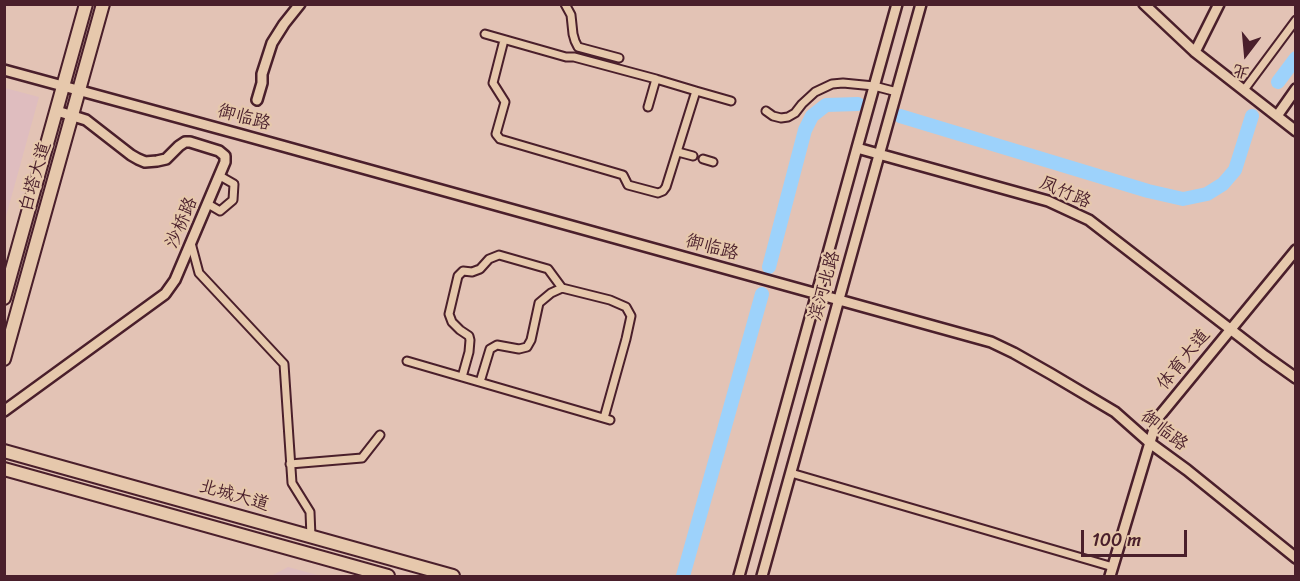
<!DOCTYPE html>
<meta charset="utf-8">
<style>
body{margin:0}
#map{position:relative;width:1300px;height:581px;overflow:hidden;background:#e3c3b5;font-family:Sriracha,"LXGW WenKai TC",sans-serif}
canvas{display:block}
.frame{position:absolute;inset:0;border:6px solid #4a1f2b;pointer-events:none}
.north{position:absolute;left:1216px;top:24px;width:60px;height:60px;-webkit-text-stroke:4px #e6c8ac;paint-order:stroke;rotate:196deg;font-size:16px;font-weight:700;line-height:24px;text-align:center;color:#4a1f2b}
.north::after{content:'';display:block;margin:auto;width:21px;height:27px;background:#4a1f2b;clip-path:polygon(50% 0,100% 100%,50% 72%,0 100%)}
.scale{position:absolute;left:1081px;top:530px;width:106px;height:27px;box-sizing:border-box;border:3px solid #4a1f2b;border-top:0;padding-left:8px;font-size:18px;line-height:21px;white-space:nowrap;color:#4a1f2b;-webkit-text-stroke:4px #e6c8ac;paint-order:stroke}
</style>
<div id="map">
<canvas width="1300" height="581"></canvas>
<div class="frame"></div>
<div class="north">北</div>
<div class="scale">100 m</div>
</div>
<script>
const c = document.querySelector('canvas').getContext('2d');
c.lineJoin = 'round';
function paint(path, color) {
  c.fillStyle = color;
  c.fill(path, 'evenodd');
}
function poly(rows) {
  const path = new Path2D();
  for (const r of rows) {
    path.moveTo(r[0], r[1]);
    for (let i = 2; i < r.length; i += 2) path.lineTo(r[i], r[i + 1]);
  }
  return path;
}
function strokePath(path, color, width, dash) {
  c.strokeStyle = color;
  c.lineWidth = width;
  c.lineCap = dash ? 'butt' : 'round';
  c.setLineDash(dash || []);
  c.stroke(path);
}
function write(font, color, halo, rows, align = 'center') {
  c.font = font + ' Sriracha,"LXGW WenKai TC",sans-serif';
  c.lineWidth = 4.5;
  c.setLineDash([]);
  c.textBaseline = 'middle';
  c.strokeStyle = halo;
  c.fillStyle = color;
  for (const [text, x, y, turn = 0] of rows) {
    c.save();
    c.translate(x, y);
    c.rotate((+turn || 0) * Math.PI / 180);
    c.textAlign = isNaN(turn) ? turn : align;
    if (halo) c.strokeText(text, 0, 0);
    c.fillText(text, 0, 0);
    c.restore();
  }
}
const built = poly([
 [5,88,39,97,5,220,4,88],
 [288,567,321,576,271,576]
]);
const river = poly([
 [1278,82,1296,58],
 [900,116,1148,191,1183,199,1207,194,1223,184,1235,170,1252,116],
 [769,267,805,130,812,116,826,105,858,104],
 [683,576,762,294]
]);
const street = poly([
 [565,4,571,15,573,34,575,41,578,47,619,58],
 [485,34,566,57,574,57,656,79],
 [504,40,493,83,505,102,496,134,500,139,623,175,628,185,658,193,663,191,666,187,696,91,656,79,648,107],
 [1244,90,1296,20],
 [696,91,731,101],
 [766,111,773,116,781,118,788,117,795,113,802,104,815,92,832,84,843,83,874,86,897,92],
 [678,152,693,156],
 [703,159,713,162],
 [208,204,220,211,233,200,234,184,220,176],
 [191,243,199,273,284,364,292,483,310,512,311,537],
 [407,361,610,420],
 [462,377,469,352,470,340,469,336,460,330,452,322,449,314,458,276,463,271,472,272,480,269,489,259,499,255,548,269,562,288,610,300,626,307,631,316,626,339,604,418],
 [480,382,490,349,497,345,519,349,527,347,531,340,539,303,551,293,562,288],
 [290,464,362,458,380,435],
 [791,473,1113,567]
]);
const secondary = poly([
 [1144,4,1195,52,1296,131],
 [1195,52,1219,4],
 [4,70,239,134,991,342,1014,353,1051,374,1115,412,1150,443,1187,470,1296,558],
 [257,100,262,83,262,74,272,43,284,24,300,4],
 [1277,116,1296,89],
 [857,148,1048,201,1089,220,1265,356,1296,378],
 [4,411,165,294,175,280,225,162,225,156,219,151,190,142,185,142,179,146,166,159,157,161,145,162,138,159,131,155,86,120,57,111],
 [739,576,857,148,897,4],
 [762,576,921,4],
 [1110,576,1157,419,1296,250]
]);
const highway = poly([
 [4,298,86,4],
 [4,359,103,4],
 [4,451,453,576],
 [4,469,388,576]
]);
const streetNames = [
 ["御临路",244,118,15],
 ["白塔大道",36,177,-74],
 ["凤竹路",1065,193,23],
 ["沙桥路",182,223,-67],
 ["御临路",712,248,15],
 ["滨河北路",825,286,-74],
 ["体育大道",1184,360,-51],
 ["御临路",1164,431,38],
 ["北城大道",234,496,16]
];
paint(built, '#dfbdbf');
strokePath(river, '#9dd2fb', 14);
strokePath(street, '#4a1f2b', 11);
strokePath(secondary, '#4a1f2b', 14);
strokePath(highway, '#4a1f2b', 16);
strokePath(street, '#e6c8ac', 7);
strokePath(secondary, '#e6c8ac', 9);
strokePath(highway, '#e6c8ac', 12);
write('18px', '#4a1f2b', '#e6c8ac', streetNames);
</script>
